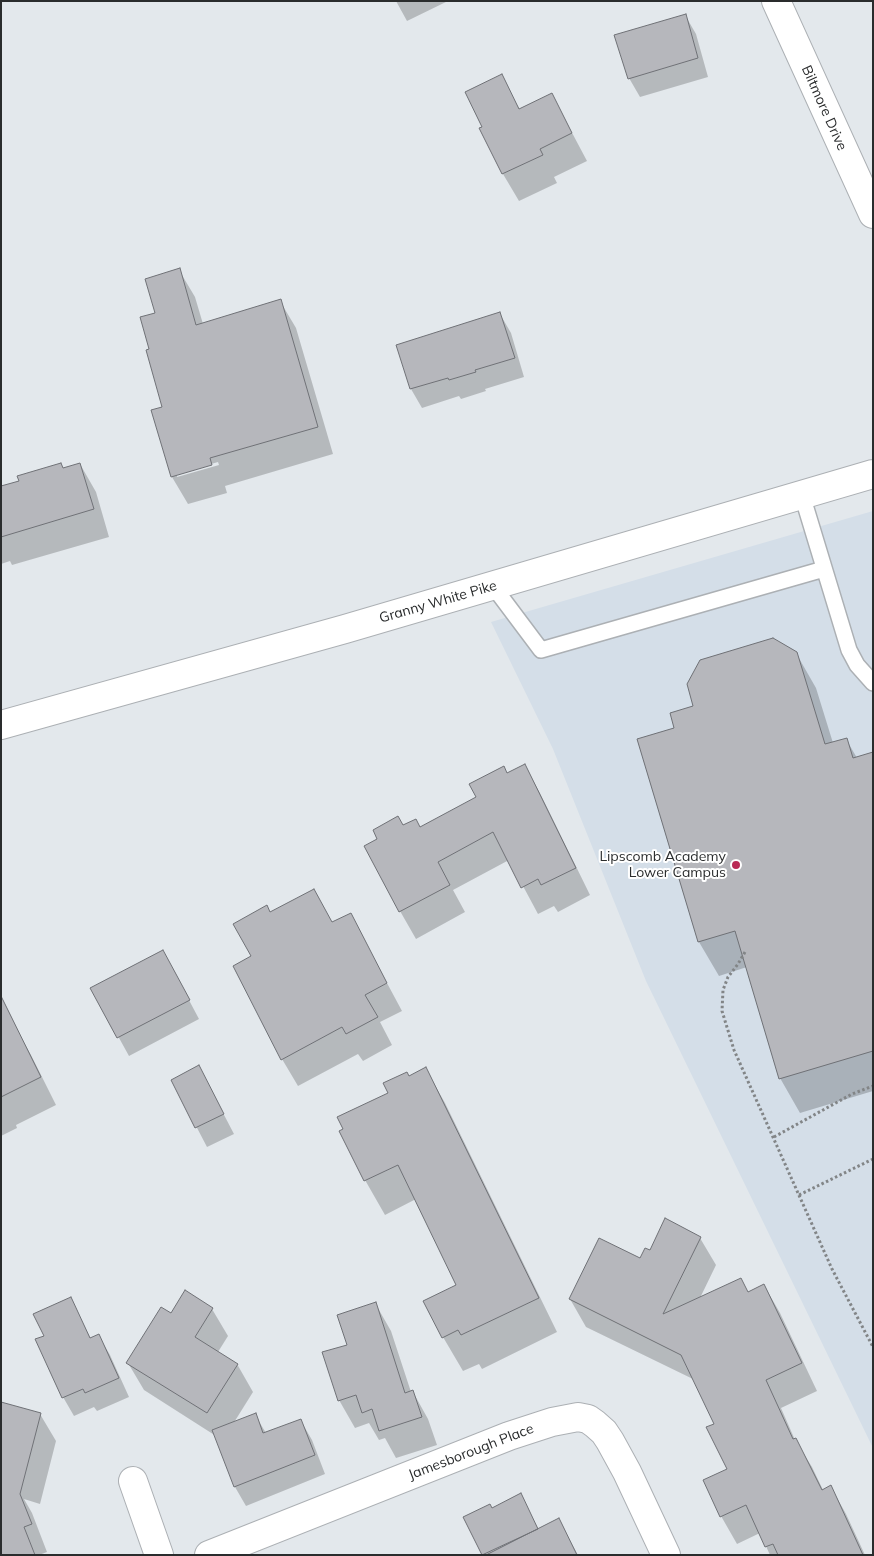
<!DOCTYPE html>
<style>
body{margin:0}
#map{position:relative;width:874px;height:1556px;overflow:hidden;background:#e3e8ec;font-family:Mulish,sans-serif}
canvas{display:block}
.frame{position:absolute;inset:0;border:2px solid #2a2c2d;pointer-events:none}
</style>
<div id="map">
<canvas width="874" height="1556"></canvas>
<div class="frame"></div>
</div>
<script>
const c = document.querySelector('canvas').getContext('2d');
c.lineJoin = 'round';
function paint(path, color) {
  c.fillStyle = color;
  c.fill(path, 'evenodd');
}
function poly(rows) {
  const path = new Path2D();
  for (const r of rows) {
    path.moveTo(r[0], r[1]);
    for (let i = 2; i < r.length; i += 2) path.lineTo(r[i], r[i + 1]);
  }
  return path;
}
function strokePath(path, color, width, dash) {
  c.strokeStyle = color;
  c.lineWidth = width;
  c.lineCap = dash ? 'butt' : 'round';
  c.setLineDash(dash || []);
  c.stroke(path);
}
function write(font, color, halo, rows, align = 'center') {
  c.font = font + ' Mulish,sans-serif';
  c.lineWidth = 4;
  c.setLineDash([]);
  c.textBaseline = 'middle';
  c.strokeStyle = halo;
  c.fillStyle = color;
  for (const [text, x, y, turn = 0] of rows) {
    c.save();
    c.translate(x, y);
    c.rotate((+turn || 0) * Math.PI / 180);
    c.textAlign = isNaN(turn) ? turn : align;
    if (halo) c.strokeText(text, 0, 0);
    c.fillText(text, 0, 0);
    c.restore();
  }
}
const built = poly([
 [873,511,873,1448,646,981,553,749,491,622]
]);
const shadow = poly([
 [396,1,448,1,407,21],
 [685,15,696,34,708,77,640,97,629,78],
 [501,76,520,110,552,95,587,161,554,177,557,183,519,201,503,174,481,128,484,127],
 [179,270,195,297,203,324,280,301,296,328,333,454,225,486,227,493,188,504,172,477,153,411,164,408,151,350,157,314],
 [218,462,219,465,177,477,177,474],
 [500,314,511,333,524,377,485,389,486,391,461,399,459,396,422,408,411,389,397,345],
 [80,464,96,492,109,537,12,565,10,561,1,564,1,487],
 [796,653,816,688,833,743,846,739,857,758,873,753,873,1091,800,1113,780,1078,747,967,719,976,699,942,676,729,695,707],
 [525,766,540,793,590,895,558,912,554,906,538,914,509,860,453,890,465,912,416,939,400,911,403,827,420,828,478,798,507,774],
 [270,914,333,924,350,914,402,1011,380,1022,392,1045,363,1061,358,1054,298,1086,282,1059,252,957],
 [173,970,199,1019,129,1056,92,989],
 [16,1028,31,1055,56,1105,16,1125,17,1128,1,1136,1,1035],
 [199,1067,234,1134,207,1147,172,1080],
 [426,1069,445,1103,557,1332,482,1369,479,1364,463,1371,443,1337,458,1285,416,1199,385,1215,365,1180,389,1093,409,1077],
 [700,1238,716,1265,700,1298,748,1293,764,1285,780,1313,817,1391,781,1408,795,1440,812,1467,823,1490,831,1487,846,1514,865,1555,770,1555,760,1533,737,1544,721,1516,728,1470,716,1424,695,1380,586,1327,570,1299,640,1260,650,1252],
 [70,1299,91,1339,99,1336,110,1355,129,1397,97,1411,94,1407,74,1416,63,1397,45,1336],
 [375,1303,391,1331,411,1392,413,1392,428,1419,437,1445,396,1458,385,1438,379,1440,369,1423,355,1428,339,1400,348,1345],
 [212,1309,228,1336,218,1352,237,1364,253,1392,233,1424,255,1415,266,1433,301,1421,312,1440,325,1474,246,1506,235,1487,216,1436,144,1390,128,1363,171,1315],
 [40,1414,56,1441,40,1504,24,1499,32,1513,47,1552,39,1555,1,1555],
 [520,1495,539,1530,559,1520,578,1555,483,1555,465,1518,491,1509]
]);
const building = poly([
 [686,14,698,58,628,79,614,35,686,14],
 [502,74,519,109,552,93,572,133,540,149,543,155,502,174,479,128,482,127,465,92,502,74],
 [180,268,196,325,281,299,318,427,210,458,212,465,171,477,151,410,162,407,146,350,149,349,140,317,155,313,145,279,180,268],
 [500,312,515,358,475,370,476,372,449,380,448,378,410,389,396,345,500,312],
 [61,463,63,468,80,463,94,509,1,537,1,486,19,481,17,476,61,463],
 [773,638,797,652,825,744,847,738,853,758,873,752,873,1051,779,1079,735,931,698,942,637,739,674,728,670,713,693,706,687,684,700,660,773,638],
 [525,764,576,868,541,885,538,879,521,888,493,832,438,862,450,885,399,912,364,846,377,839,373,830,398,816,403,825,416,819,420,827,476,797,469,784,504,766,507,773,525,764],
 [314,889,332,922,351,913,387,983,365,995,378,1017,346,1034,342,1027,281,1060,233,966,251,956,233,924,267,905,270,912,314,889],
 [163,950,190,1000,117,1038,90,988,163,950],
 [1,996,41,1077,1,1097,1,996],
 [199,1065,224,1114,195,1128,171,1080,199,1065],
 [426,1067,539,1298,461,1335,458,1330,442,1338,423,1301,456,1285,398,1165,364,1181,339,1131,343,1129,337,1117,388,1093,383,1083,407,1072,409,1076,426,1067],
 [665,1218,701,1237,663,1314,741,1278,748,1292,764,1284,802,1363,766,1380,793,1439,796,1438,822,1490,831,1485,863,1555,778,1555,773,1544,765,1547,746,1505,720,1517,703,1480,727,1469,706,1427,714,1424,681,1355,569,1299,599,1238,640,1258,645,1248,650,1250,665,1218],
 [185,1290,213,1308,195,1337,238,1364,207,1413,126,1363,161,1307,171,1313,185,1290],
 [71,1297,90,1338,99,1334,119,1378,85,1393,83,1389,62,1398,35,1339,44,1336,33,1314,71,1297],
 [376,1302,405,1393,413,1390,422,1417,379,1431,372,1409,362,1413,356,1395,338,1401,322,1352,347,1345,337,1315,376,1302],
 [1,1402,41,1413,20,1494,32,1524,24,1527,35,1555,1,1555,1,1402],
 [256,1413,263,1433,301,1419,315,1455,234,1487,212,1430,256,1413],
 [521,1493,538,1529,482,1555,463,1517,490,1504,492,1508,521,1493],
 [559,1518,577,1555,486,1555,559,1518]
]);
const path = poly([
 [745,952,738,964,728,977,723,990,722,1011,734,1050,832,1269,873,1347],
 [774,1137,852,1094,873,1086],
 [799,1195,873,1159]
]);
const lane = poly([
 [802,495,849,650,857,665,873,683],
 [493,586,541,650,824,569]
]);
const street = poly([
 [776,1,873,214],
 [133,1481,159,1555],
 [209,1555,509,1436,552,1422,578,1417,588,1419,595,1424,604,1432,610,1441,627,1472,666,1555]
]);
const secondary = poly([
 [1,725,345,629,873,474]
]);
const markers = [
 [736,865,5,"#b92a55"]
];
const streetNames = [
 ["Biltmore Drive",824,108,66],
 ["Granny White Pike",438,602,-16],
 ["Jamesborough Place",471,1452,-21]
];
const poiNames = [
 ["Lipscomb Academy",726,857],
 ["Lower Campus",726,873]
];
paint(built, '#d4dee8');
paint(shadow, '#0003');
paint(building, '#b6b7bc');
strokePath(building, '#6f7176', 1);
strokePath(lane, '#acb0b4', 18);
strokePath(street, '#acb0b4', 30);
strokePath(secondary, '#acb0b4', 30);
strokePath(path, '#828587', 3, [2.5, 2.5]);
strokePath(lane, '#fff', 15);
strokePath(street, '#fff', 28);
strokePath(secondary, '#fff', 28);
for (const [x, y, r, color] of markers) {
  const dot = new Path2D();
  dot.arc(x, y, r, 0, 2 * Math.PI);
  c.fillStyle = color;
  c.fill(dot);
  strokePath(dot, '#fff', 2);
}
write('14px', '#2a2c2d', '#fff', streetNames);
write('14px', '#2a2c2d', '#fff', poiNames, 'right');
</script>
